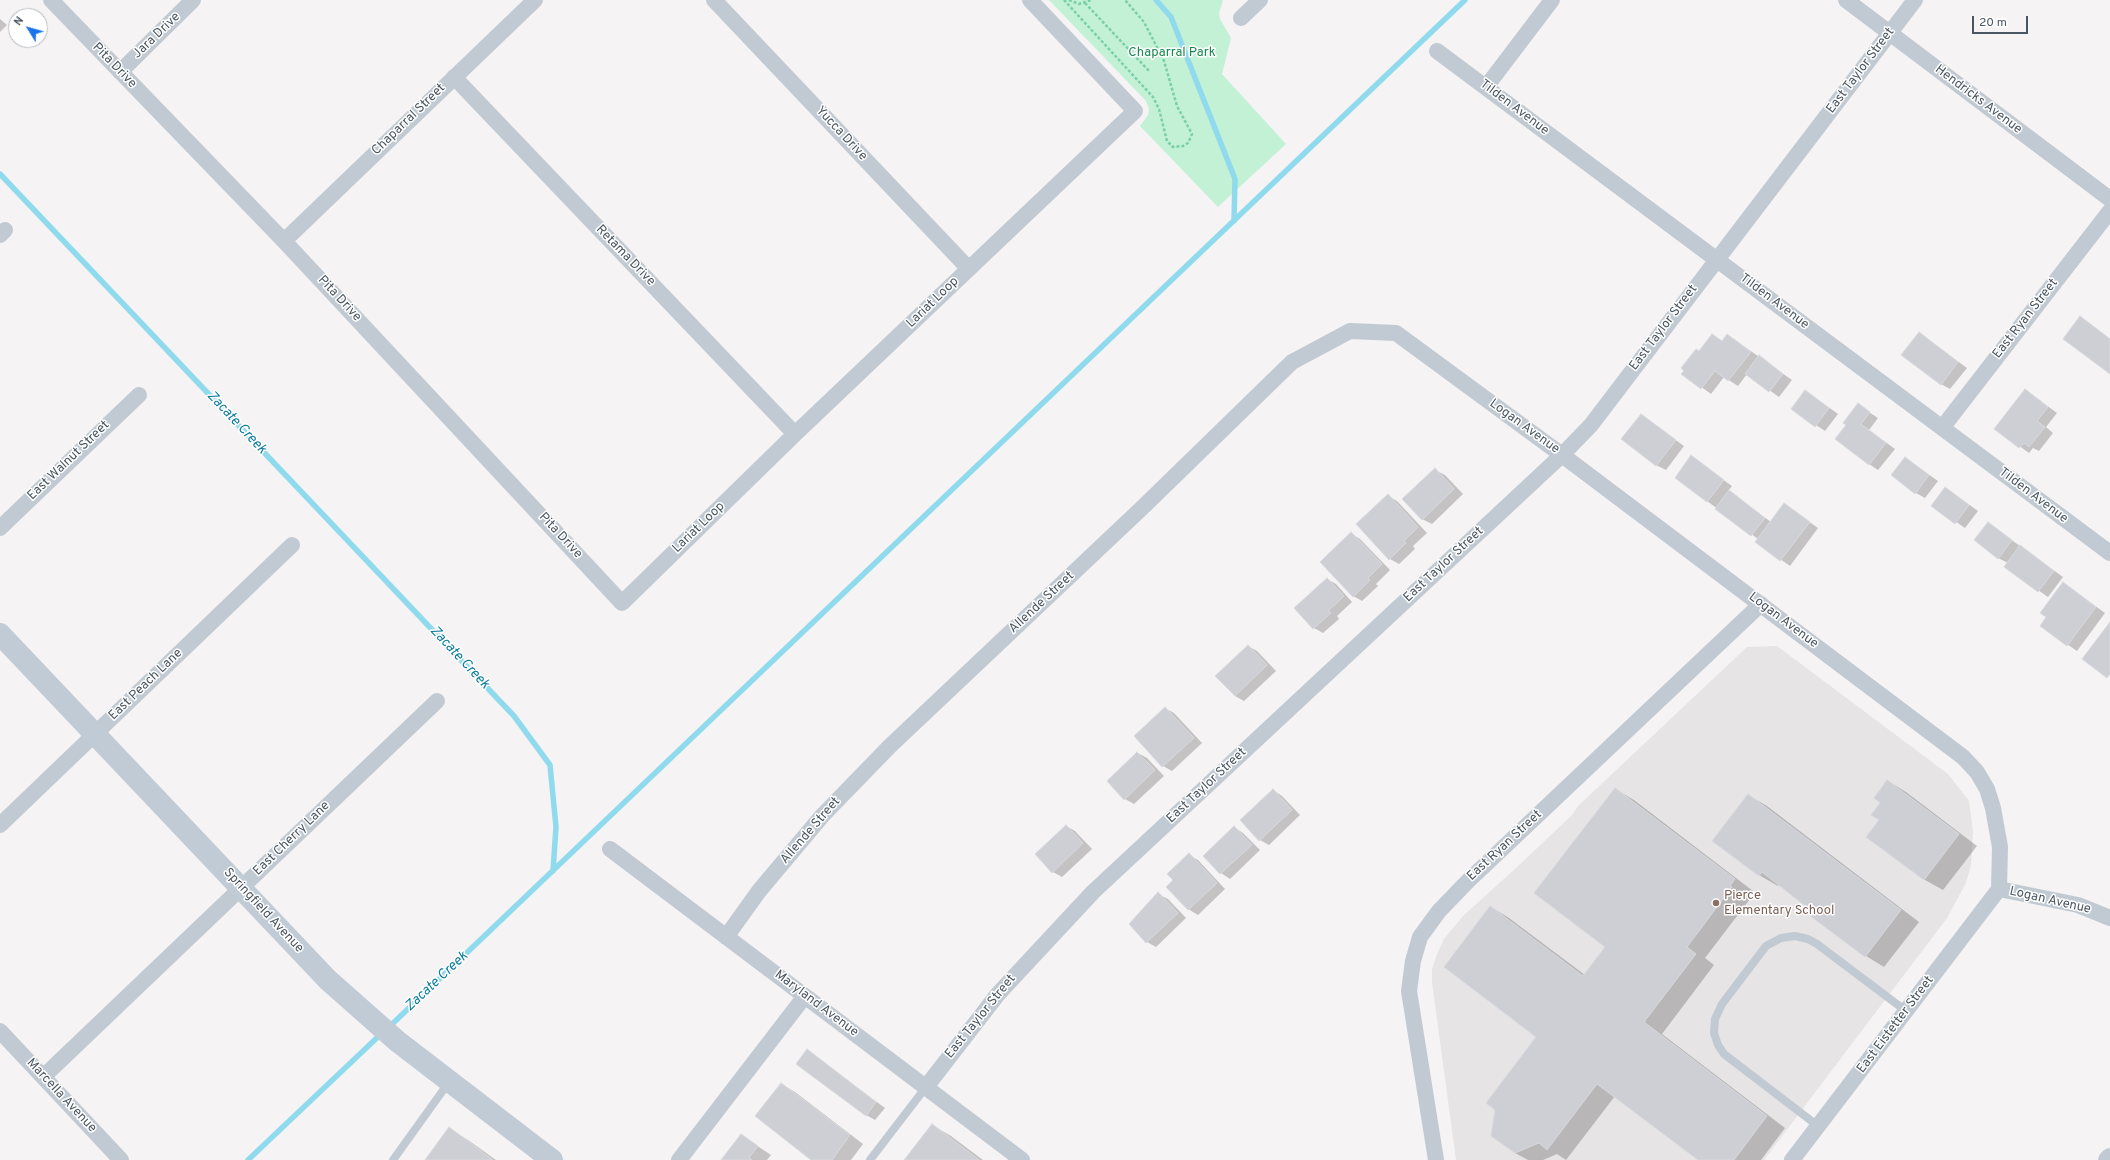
<!DOCTYPE html>
<style>
body{margin:0}
#map{position:relative;width:2110px;height:1160px;overflow:hidden;background:#f5f3f3;font-family:Overpass,sans-serif}
canvas{display:block}
.north{position:absolute;left:8px;top:8px;width:40px;height:40px;box-sizing:border-box;background:#fff;border:1px solid #b7bbc0;border-radius:50%;rotate:307deg;font-size:11px;font-weight:700;line-height:16px;text-align:center;color:#4a5661}
.north::after{content:'';display:block;margin:auto;width:14px;height:18px;background:#1a73e8;clip-path:polygon(50% 0,100% 100%,50% 72%,0 100%)}
.scale{position:absolute;left:1972px;top:16px;width:56px;height:18px;box-sizing:border-box;border:2px solid #4a5661;border-top:0;padding-left:5px;font-size:12px;line-height:14px;white-space:nowrap;color:#4a5661;-webkit-text-stroke:3px #fff;paint-order:stroke}
</style>
<div id="map">
<canvas width="2110" height="1160"></canvas>
<div class="north">N</div>
<div class="scale">20 m</div>
</div>
<script>
const c = document.querySelector('canvas').getContext('2d');
c.lineJoin = 'round';
function paint(path, color) {
  c.fillStyle = color;
  c.fill(path, 'evenodd');
}
function poly(rows) {
  const path = new Path2D();
  for (const r of rows) {
    path.moveTo(r[0], r[1]);
    for (let i = 2; i < r.length; i += 2) path.lineTo(r[i], r[i + 1]);
  }
  return path;
}
function strokePath(path, color, width, dash) {
  c.strokeStyle = color;
  c.lineWidth = width;
  c.lineCap = dash ? 'butt' : 'round';
  c.setLineDash(dash || []);
  c.stroke(path);
}
function write(font, color, halo, rows, align = 'center') {
  c.font = font + ' Overpass,sans-serif';
  c.lineWidth = 3;
  c.setLineDash([]);
  c.textBaseline = 'middle';
  c.strokeStyle = halo;
  c.fillStyle = color;
  for (const [text, x, y, turn = 0] of rows) {
    c.save();
    c.translate(x, y);
    c.rotate((+turn || 0) * Math.PI / 180);
    c.textAlign = isNaN(turn) ? turn : align;
    if (halo) c.strokeText(text, 0, 0);
    c.fillText(text, 0, 0);
    c.restore();
  }
}
const education = poly([
 [1777,646,1948,774,1969,801,1973,832,1971,865,1966,883,1947,918,1764,1160,1456,1160,1432,982,1432,969,1437,954,1444,939,1463,916,1516,868,1572,815,1578,806,1747,647]
]);
const green = poly([
 [1049,0,1223,0,1219,13,1220,19,1231,38,1222,74,1286,144,1218,207,1140,126,1148,115,1149,109,1146,101]
]);
const shadow = poly([
 [0,19,7,25,0,32],
 [1919,333,1967,368,1950,389,1941,384],
 [1728,335,1792,380,1779,397,1747,374,1738,386,1724,377,1711,394,1683,374,1700,352,1723,342],
 [2026,390,2057,413,2046,427,2053,433,2039,451,2033,448,2029,453,1996,429],
 [1806,391,1838,414,1825,431,1792,409],
 [1858,405,1878,418,1869,430,1895,449,1878,470,1869,464,1847,424],
 [1641,415,1684,446,1666,470,1656,465],
 [1691,457,1732,486,1728,491,1771,522,1784,504,1818,528,1790,566,1756,542,1758,539,1707,501],
 [1905,458,1938,481,1925,498,1916,493],
 [1435,470,1445,475,1463,494,1432,524,1422,519],
 [1946,488,1978,511,1965,528,1932,505],
 [1388,496,1397,501,1427,533,1413,546,1415,549,1399,564,1390,559],
 [1988,523,2063,577,2048,597,2005,567,2008,563,1998,558],
 [1351,533,1360,539,1390,570,1376,584,1378,586,1362,601,1353,596],
 [1327,579,1336,584,1352,602,1337,616,1339,619,1323,633,1314,628],
 [2072,589,2105,613,2077,651,2041,626],
 [1248,646,1257,651,1276,671,1244,701,1235,696],
 [1165,708,1174,713,1202,743,1172,771,1163,766,1135,736],
 [1138,753,1147,758,1164,776,1134,804,1125,799],
 [1888,781,1906,792,1977,846,1943,890,1925,880,1868,836,1880,820,1881,803],
 [1615,789,1634,800,1753,891,1748,898,1750,899,1705,958,1714,965,1662,1034,1785,1128,1761,1160,1700,1160,1615,1096,1566,1160,1557,1154,1543,1160,1528,1160,1515,1153,1538,1037,1491,907,1509,918,1585,975,1606,947,1535,892],
 [1273,790,1282,796,1300,815,1269,845,1260,840],
 [1748,795,1767,806,1919,922,1884,967,1866,956,1807,912,1810,908,1779,884,1778,886,1759,875],
 [1066,826,1075,831,1092,849,1062,877,1053,872],
 [1234,827,1243,833,1260,850,1230,879,1221,873,1204,856],
 [1189,855,1198,860,1225,889,1198,915,1188,909,1174,880],
 [1158,894,1168,899,1186,918,1156,947,1147,942,1130,925],
 [807,1051,885,1108,875,1120,866,1115],
 [781,1084,795,1092,863,1144,851,1160,812,1160],
 [932,1125,951,1136,983,1160,905,1160],
 [450,1129,468,1140,496,1160,426,1160],
 [741,1135,771,1155,767,1160,723,1160]
]);
const stream = poly([
 [1156,0,1171,17,1235,179,1234,221],
 [0,174,514,716,550,765,556,827,553,871],
 [389,1027,1465,0],
 [248,1160,382,1033]
]);
const building = poly([
 [2080,316,2110,339,2110,374,2063,339,2080,316],
 [1919,332,1958,362,1941,385,1901,355,1919,332],
 [1712,334,1722,341,1727,334,1751,352,1728,381,1715,371,1701,389,1681,374,1684,371,1681,368,1696,349,1699,351,1712,334],
 [1759,355,1783,374,1769,392,1745,374,1759,355],
 [2025,389,2048,407,2037,421,2045,427,2029,447,2024,443,2019,448,1994,429,2025,389],
 [1805,390,1829,408,1815,427,1791,409,1805,390],
 [1858,403,1870,412,1861,424,1886,443,1869,465,1835,439,1846,425,1843,423,1858,403],
 [1641,414,1676,440,1656,466,1621,439,1641,414],
 [1691,455,1724,480,1707,502,1675,478,1691,455],
 [1905,457,1929,475,1915,494,1891,475,1905,457],
 [1435,468,1454,489,1422,520,1402,499,1435,468],
 [1945,487,1969,505,1955,524,1931,506,1945,487],
 [1729,490,1765,518,1751,536,1715,509,1729,490],
 [1388,494,1418,527,1404,541,1406,543,1389,560,1356,524,1388,494],
 [1784,503,1810,522,1780,561,1755,542,1784,503],
 [1988,522,2012,540,1998,559,1974,540,1988,522],
 [1351,532,1382,564,1368,578,1370,580,1353,597,1320,562,1351,532],
 [2020,545,2054,571,2038,592,2004,567,2020,545],
 [1327,578,1344,596,1328,611,1331,613,1313,629,1294,608,1327,578],
 [2063,582,2096,607,2067,646,2040,626,2046,617,2040,613,2063,582],
 [2110,622,2110,674,2107,678,2082,659,2110,622],
 [1248,645,1267,665,1235,696,1215,676,1248,645],
 [1165,707,1194,738,1162,767,1134,736,1165,707],
 [1137,752,1155,770,1124,800,1107,781,1137,752],
 [1887,780,1959,834,1924,880,1866,837,1879,820,1871,815,1880,803,1874,798,1887,780],
 [1615,788,1735,879,1730,886,1732,887,1687,947,1696,954,1644,1022,1767,1116,1734,1160,1698,1160,1597,1084,1547,1150,1539,1143,1515,1153,1491,1136,1495,1110,1486,1103,1536,1037,1444,967,1490,906,1583,976,1605,947,1534,893,1615,788],
 [1273,789,1292,810,1259,841,1240,820,1273,789],
 [1748,794,1901,910,1865,957,1805,912,1808,908,1762,872,1759,876,1712,841,1748,794],
 [1066,825,1083,843,1052,873,1035,854,1066,825],
 [1234,826,1252,845,1220,874,1203,856,1234,826],
 [1189,853,1217,883,1188,910,1166,887,1173,880,1167,874,1189,853],
 [1158,892,1178,913,1146,943,1129,924,1158,892],
 [807,1049,876,1102,866,1116,796,1064,807,1049],
 [781,1083,850,1135,832,1160,811,1160,755,1116,781,1083],
 [932,1124,979,1160,904,1160,932,1124],
 [449,1127,493,1160,425,1160,449,1127],
 [741,1134,758,1146,749,1158,752,1160,721,1160,741,1134]
]);
const path = poly([
 [1064,0,1153,97,1159,109,1167,141,1173,147,1183,146,1188,143,1192,134,1177,106,1164,61,1144,22,1125,0],
 [1069,0,1079,4,1091,0],
 [1085,3,1150,72]
]);
const service = poly([
 [1818,1126,1724,1054,1718,1045,1714,1033,1715,1019,1722,1004,1766,946,1781,938,1795,936,1808,939,1817,944,1906,1011],
 [393,1160,449,1082],
 [870,1160,926,1087]
]);
const minor = poly([
 [51,0,284,241,622,603,795,434,1135,111,1030,0],
 [714,0,969,269],
 [1846,0,2110,199],
 [1241,18,1260,0],
 [1437,51,2110,553],
 [120,72,193,0],
 [454,77,795,434],
 [1486,87,1552,0],
 [0,235,5,230],
 [284,241,535,0],
 [1942,428,2110,211],
 [0,528,139,395],
 [0,825,292,545],
 [610,849,1022,1160],
 [726,937,759,891,822,816,890,746,1143,507,1292,362,1350,331,1396,333,1562,455,1963,757,1977,772,1987,789,1993,808,2000,847,1999,889,2078,905,2110,918],
 [0,1031,121,1160],
 [43,1077,437,701],
 [926,1087,998,994,1093,892,1562,455,1591,425,1915,0],
 [679,1160,805,996],
 [1436,1160,1409,991,1413,961,1420,937,1439,911,1468,881,1761,604],
 [1792,1160,1999,889]
]);
const tertiary = poly([
 [2108,1160,2110,1158]
]);
const secondary = poly([
 [0,634,328,980,397,1041,552,1160]
]);
const markers = [
 [1716,903,4,"#8d6e63"]
];
const streetNames = [
 ["Jara Drive",157,36,-44],
 ["Pita Drive",114,66,46],
 ["East Taylor Street",1861,71,-53],
 ["Hendricks Avenue",1978,100,37],
 ["Tilden Avenue",1514,108,37],
 ["Chaparral Street",409,120,-44],
 ["Yucca Drive",841,134,47],
 ["Retama Drive",625,256,46],
 ["Pita Drive",339,299,47],
 ["Tilden Avenue",1774,302,37],
 ["Lariat Loop",933,303,-44],
 ["East Ryan Street",2026,319,-52],
 ["East Taylor Street",1664,328,-53],
 ["Logan Avenue",1524,427,36],
 ["East Walnut Street",69,461,-44],
 ["Tilden Avenue",2033,496,37],
 ["Lariat Loop",699,528,-44],
 ["Pita Drive",560,536,47],
 ["East Taylor Street",1444,565,-43],
 ["Allende Street",1042,603,-43],
 ["Logan Avenue",1783,621,37],
 ["East Peach Lane",146,685,-44],
 ["East Taylor Street",1207,786,-43],
 ["Allende Street",811,831,-49],
 ["East Cherry Lane",292,839,-44],
 ["East Ryan Street",1505,846,-43],
 ["Logan Avenue",2050,901,13],
 ["Springfield Avenue",263,911,47],
 ["Maryland Avenue",816,1004,37],
 ["East Taylor Street",981,1017,-51],
 ["East Eistetter Street",1896,1025,-53],
 ["Marcella Avenue",61,1096,47]
];
const parkNames = [
 ["Chaparral Park",1172,53]
];
const educationNames = [
 ["Pierce",1724,896],
 ["Elementary School",1724,911]
];
const waterNames = [
 ["Zacate Creek",236,423,47],
 ["Zacate Creek",459,658,47],
 ["Zacate Creek",437,982,-43]
];
paint(education, '#e6e4e5');
paint(green, '#c3f1d5');
paint(shadow, '#0003');
strokePath(stream, '#90daee', 5.5);
paint(building, '#cdcfd5');
strokePath(building, '#d7d9de', 1);
strokePath(path, '#7ad0a6', 2.5, [3, 2]);
strokePath(service, '#c1cad2', 8);
strokePath(minor, '#c1cad2', 16);
strokePath(tertiary, '#c1cad2', 20);
strokePath(secondary, '#c1cbd6', 22);
for (const [x, y, r, color] of markers) {
  const dot = new Path2D();
  dot.arc(x, y, r, 0, 2 * Math.PI);
  c.fillStyle = color;
  c.fill(dot);
  strokePath(dot, '#fff', 1.5);
}
write('13px', '#4a5661', '#fff', streetNames);
write('13px', '#17864f', '#fff', parkNames);
write('13px', '#785e54', '#fff', educationNames, 'left');
write('italic 14px', '#0c7c9b', '#fff', waterNames);
</script>
